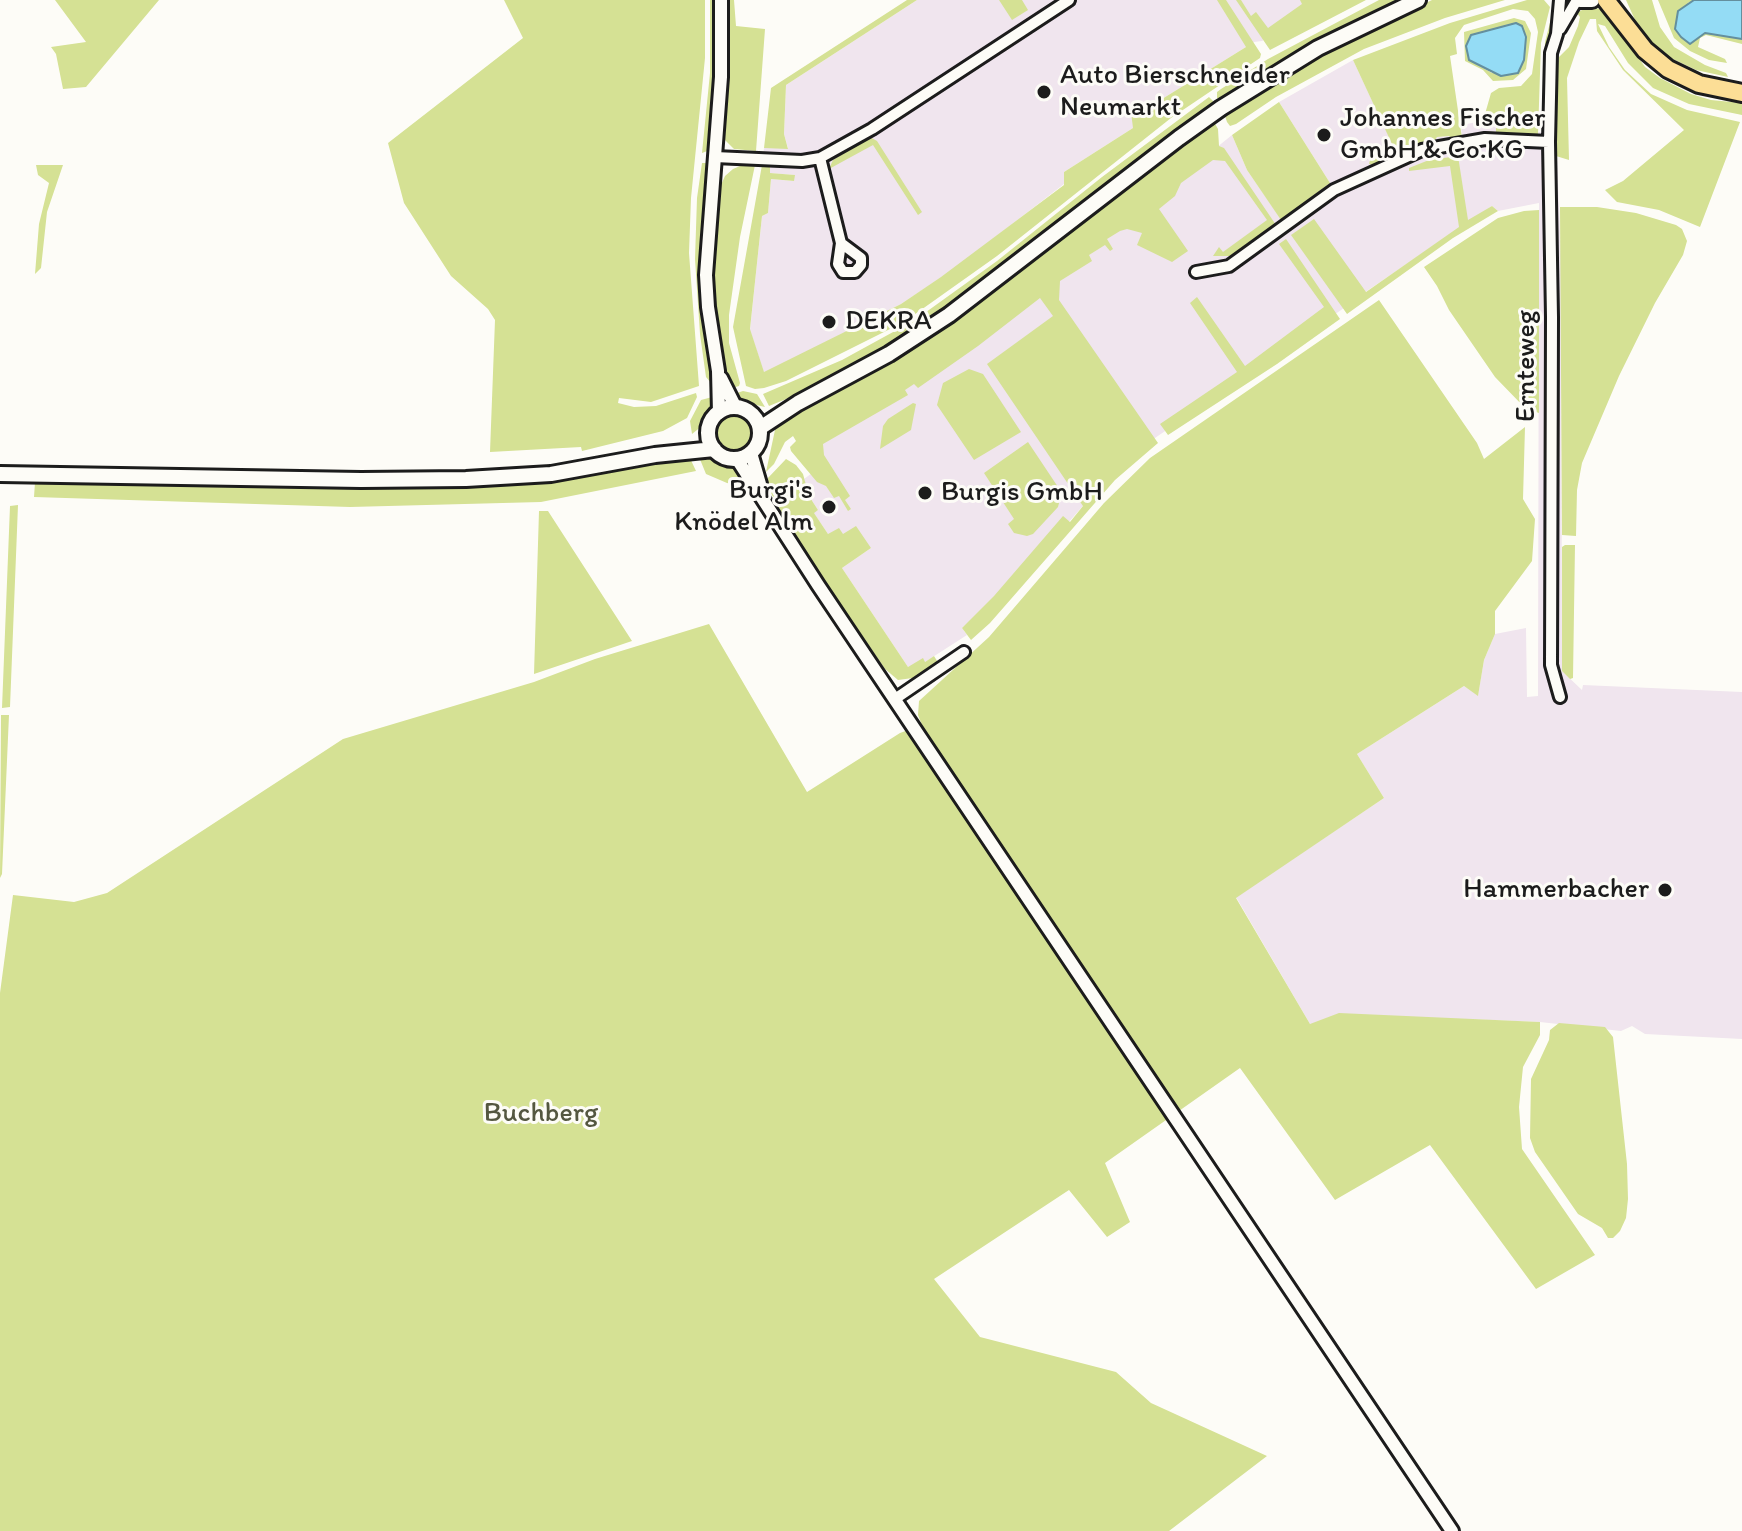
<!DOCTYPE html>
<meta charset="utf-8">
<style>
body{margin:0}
canvas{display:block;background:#fdfcf7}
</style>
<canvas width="1742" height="1531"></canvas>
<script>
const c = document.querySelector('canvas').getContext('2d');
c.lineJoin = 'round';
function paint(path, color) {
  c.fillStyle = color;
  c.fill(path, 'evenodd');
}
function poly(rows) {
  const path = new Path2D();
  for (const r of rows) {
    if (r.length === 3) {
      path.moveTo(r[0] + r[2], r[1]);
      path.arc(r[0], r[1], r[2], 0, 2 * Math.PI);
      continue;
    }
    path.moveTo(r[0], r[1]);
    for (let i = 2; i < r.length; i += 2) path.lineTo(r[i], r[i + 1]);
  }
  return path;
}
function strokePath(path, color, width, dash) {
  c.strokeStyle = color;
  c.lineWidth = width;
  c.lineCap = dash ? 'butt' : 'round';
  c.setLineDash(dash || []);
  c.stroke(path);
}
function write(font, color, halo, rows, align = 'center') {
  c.font = font + ' Itim,sans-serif';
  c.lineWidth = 6;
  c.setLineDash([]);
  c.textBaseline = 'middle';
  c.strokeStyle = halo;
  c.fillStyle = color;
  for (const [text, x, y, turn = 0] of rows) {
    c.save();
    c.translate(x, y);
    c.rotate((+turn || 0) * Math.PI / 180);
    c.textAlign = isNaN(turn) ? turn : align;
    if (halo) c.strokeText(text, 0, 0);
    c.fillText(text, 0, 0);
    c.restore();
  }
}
const built = poly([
 [917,0,1336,0,1262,41,1254,42,1154,104,1147,103,1133,128,1064,172,1064,184,954,269,901,304,764,373,750,330,762,216,768,213,771,179,794,181,794,175,769,173,769,166,762,165,764,148,788,148,784,134,786,85],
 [1353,60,1393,145,1370,160,1413,144,1419,146,1433,143,1437,137,1450,136,1453,140,1462,139,1461,125,1483,121,1496,122,1496,132,1487,135,1532,136,1539,132,1556,133,1561,257,1562,671,1582,690,1583,685,1742,692,1742,1039,1645,1034,1632,1026,1621,1031,1540,1022,1465,1019,1310,1024,1236,897,1384,798,1357,754,1464,686,1478,695,1484,660,1495,634,1526,628,1527,697,1538,696,1539,203,1498,211,1492,206,1361,295,1310,223,1292,235,1344,308,1123,460,1026,571,962,628,967,635,925,662,908,667,842,568,871,548,843,534,828,534,813,512,818,510,809,496,804,479,824,464,809,441,1048,284,1232,135,1247,170,1281,219,1330,183,1279,102]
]);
const green = poly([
 [55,0,159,0,86,87,63,89,56,54,51,47,86,42],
 [504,0,705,0,705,58,691,198,689,253,699,386,651,402,619,398,618,403,634,407,656,406,696,393,697,397,687,418,663,431,582,451,581,447,490,452,495,320,488,309,451,276,404,203,388,143,523,38],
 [710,0,717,0,716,64,710,150,702,153,710,73],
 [726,0,734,0,736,26,765,29,756,151,734,149,725,140],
 [907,0,917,0,786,85,784,134,788,149,764,148,771,88],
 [999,0,1022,0,1028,10,1012,20],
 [1217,0,1226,0,1261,54,1260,58,1171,118,997,256,904,322,786,381,764,388,755,389,746,386,733,327,762,165,770,165,770,173,795,175,794,181,771,179,768,213,762,216,750,329,764,372,901,304,941,277,1064,185,1064,172,1133,128,1131,112,1147,103,1154,104,1246,47],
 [1236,0,1241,0,1251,16,1256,12,1268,28,1302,4,1300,0,1366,0,1270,50],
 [1379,0,1402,0,1313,44,1223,100,1217,98,1217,92,1221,89,1268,59],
 [1432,0,1505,0,1445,18,1364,49,1276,97,1236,124,1230,126,1227,122,1225,116,1229,110,1265,91,1301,64],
 [1527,0,1544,0,1550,7,1541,43,1538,134,1487,135,1483,131,1496,132,1496,122,1483,121,1491,93,1499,88,1521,86,1532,74,1538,32,1535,19,1528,11,1513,9,1464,25,1455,38,1457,54,1450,56,1462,138,1453,140,1449,136,1437,137,1433,143,1419,146,1412,144,1403,148,1400,155,1374,165,1369,164,1370,160,1383,153,1392,144,1353,60,1450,23],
 [1626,0,1652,0,1660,27,1674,47,1705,65,1726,73,1728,77,1696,70,1658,52,1641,33],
 [1658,0,1694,0,1688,3,1700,34,1710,32,1742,39,1742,44,1706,35,1700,38,1698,47,1725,59,1727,63,1709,60,1690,51,1674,38],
 [1592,7,1604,10,1609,15,1645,67,1660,78,1691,94,1711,100,1742,103,1742,115,1689,104,1653,88,1628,63,1605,26,1598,24,1609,47,1625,70,1651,94,1687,110,1740,122,1700,227,1659,210,1617,202,1605,190,1623,181,1684,130,1623,70,1597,31,1596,19,1590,19,1579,42,1567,78,1569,160,1556,156,1558,62,1559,57,1569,47,1578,26,1580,17,1576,12],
 [1556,9,1547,52,1543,130,1545,42,1553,11],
 [1514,18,1525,21,1531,33,1526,69,1513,80,1493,81,1483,70,1465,61,1464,32],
 [1526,38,1524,60,1518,73,1492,73,1469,60],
 [1209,97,1213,101,1213,106,951,307,889,347,818,386,769,406,763,394,842,360,915,320,997,261,1102,177],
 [1279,102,1330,183,1281,220,1247,170,1232,135],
 [1213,120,1218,129,1219,146,1224,148,1276,225,1231,256,1213,256,1219,247,1223,252,1267,220,1225,161,1213,160,1181,183,1175,196,1159,209,1188,251,1172,262,1137,245,1142,233,1127,229,1120,231,1107,239,1113,249,1110,251,1105,245,1089,255,1092,261,1060,281,1059,300,1158,443,1115,480,990,623,971,640,962,628,994,596,1063,516,1070,522,1083,506,987,364,1053,316,1040,298,978,346,918,388,914,384,905,390,908,395,823,444,824,455,850,496,845,500,851,509,848,511,839,496,834,498,826,486,817,482,791,451,790,447,796,441,793,436,785,442,774,464,766,472,775,430,773,421,855,381,906,350],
 [870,137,877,141,922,212,918,215,873,145,829,169,833,160],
 [1458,156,1468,220,1492,206,1498,211,1453,238,1347,314,1291,235,1314,219,1366,292,1459,227,1450,166,1409,171,1409,168,1429,160],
 [702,163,707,163,708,167,703,240,704,319,711,383,706,377,700,334,695,259,697,198],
 [36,165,63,165,47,212,41,268,35,274,39,224,49,183,38,175],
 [755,165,740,237,729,315,729,343,740,383,739,386,732,388,728,385,716,334,712,284,717,194,725,176,733,169,740,166],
 [1560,207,1597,207,1636,213,1676,225,1682,229,1687,241,1683,255,1655,303,1619,376,1582,463,1577,490,1576,536,1562,535],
 [1539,210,1539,413,1525,408,1495,377,1449,310,1437,286,1424,267,1498,218,1524,211],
 [1286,239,1340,319,1277,364,1168,435,1160,424,1237,372,1190,303,1197,297,1245,366,1324,307,1279,244],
 [1379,300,1477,443,1484,459,1525,427,1523,499,1535,519,1532,561,1495,611,1495,634,1484,660,1478,696,1464,686,1357,754,1384,798,1236,898,1310,1024,1339,1013,1540,1022,1540,1035,1523,1067,1519,1107,1522,1149,1595,1255,1536,1289,1430,1145,1335,1200,1240,1068,1105,1163,1130,1222,1107,1237,1069,1190,934,1279,980,1337,1116,1372,1151,1403,1267,1456,1169,1531,0,1531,0,993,13,895,74,902,107,893,343,739,534,682,595,659,709,624,807,792,900,733,922,725,918,715,919,701,989,637,1104,503,1150,458],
 [969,369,983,374,1021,432,974,460,937,405,943,383],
 [743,391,757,394,765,407,739,401,734,394],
 [716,396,714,407,702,426,692,434,690,421,701,400],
 [913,403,916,404,911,430,880,449,883,426,888,419],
 [734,432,18],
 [1028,442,1058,487,1061,495,1058,507,1033,534,1027,536,1014,533,1008,524,1014,519,984,473],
 [697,452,711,453,718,459,733,464,746,478,743,482,736,485,727,483,706,474],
 [689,456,696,471,541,502,350,507,34,497,35,482,395,488,540,483],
 [786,459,796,465,803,474,809,496,818,510,814,513,828,534,839,528,843,534,856,526,871,548,842,568,908,667,923,658,925,662,934,656,939,664,920,677,898,680,885,669,797,541,766,484,767,479],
 [18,505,10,707,2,708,10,506],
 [539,511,548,511,632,641,534,674],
 [1565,545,1575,545,1573,678,1570,679,1562,671,1562,547],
 [1,715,9,715,2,874,0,878],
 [1559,1023,1605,1027,1613,1037,1627,1164,1628,1199,1626,1218,1620,1231,1613,1238,1608,1238,1602,1228,1578,1214,1535,1152,1530,1138,1531,1079,1549,1040,1550,1030]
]);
const water = poly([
 [1694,0,1742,0,1742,39,1705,33,1690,44,1681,37,1675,29,1678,11,1694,0],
 [1516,23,1522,26,1526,37,1524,60,1518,73,1501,76,1469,60,1466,46,1471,35,1516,23]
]);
const minor = poly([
 [1560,29,1577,0],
 [715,157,802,161,820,158,872,129,1069,0],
 [820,158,841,243,838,264,843,272,855,272,861,265,861,258,841,243],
 [1196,272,1229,266,1334,190,1422,150,1485,139,1549,142],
 [1560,697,1551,665,1552,317,1549,142,1551,53,1557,34,1560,0],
 [895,699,964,652]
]);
const tertiary = poly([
 [721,378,736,408],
 [719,413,718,371,708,307,706,275,721,77,721,0],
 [751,453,760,484],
 [737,459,818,585,1452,1531]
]);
const secondary = poly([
 [1580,0,1592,0],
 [734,433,26],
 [760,428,798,403,889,354,949,315,1179,138,1221,108,1318,48,1418,0],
 [0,474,361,480,466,479,551,474,655,455,714,449]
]);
const primary = poly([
 [1606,0,1645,50,1668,69,1699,84,1742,93]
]);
const markers = [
 [1044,92,8,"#1c1c1c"],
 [1324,135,8,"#1c1c1c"],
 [829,322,8,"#1c1c1c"],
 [925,493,8,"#1c1c1c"],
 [829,507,8,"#1c1c1c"],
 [1665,890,8,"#1c1c1c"]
];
const poiNames = [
 ["Auto Bierschneider",1060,76],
 ["Neumarkt",1060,108],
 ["Johannes Fischer",1340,119],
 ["GmbH & Co.KG",1340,151],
 ["DEKRA",845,322],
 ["Burgi's",813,491,"right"],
 ["Knödel Alm",813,523,"right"],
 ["Burgis GmbH",941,493],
 ["Hammerbacher",1649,890,"right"]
];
const streetNames = [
 ["Ernteweg",1527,366,-90]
];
const parkNames = [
 ["Buchberg",541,1114]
];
paint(built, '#f0e5ee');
paint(green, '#d5e194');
paint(water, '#94dcf5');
strokePath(water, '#648f9e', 2);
strokePath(minor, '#1c1c1c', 16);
strokePath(tertiary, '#1c1c1c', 18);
strokePath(secondary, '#1c1c1c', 20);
strokePath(primary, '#1c1c1c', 22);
strokePath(minor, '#fdfcf7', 10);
strokePath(tertiary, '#fdfcf7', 12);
strokePath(secondary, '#fdfcf7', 14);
strokePath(primary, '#fcde96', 16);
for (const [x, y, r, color] of markers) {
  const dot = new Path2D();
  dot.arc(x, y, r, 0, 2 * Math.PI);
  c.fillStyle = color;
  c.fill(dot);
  strokePath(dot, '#fdfcf7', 3);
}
write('28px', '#1c1c1c', '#fdfcf7', poiNames, 'left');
write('28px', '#1c1c1c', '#fdfcf7', streetNames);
write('28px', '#545740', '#fdfcf7', parkNames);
</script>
